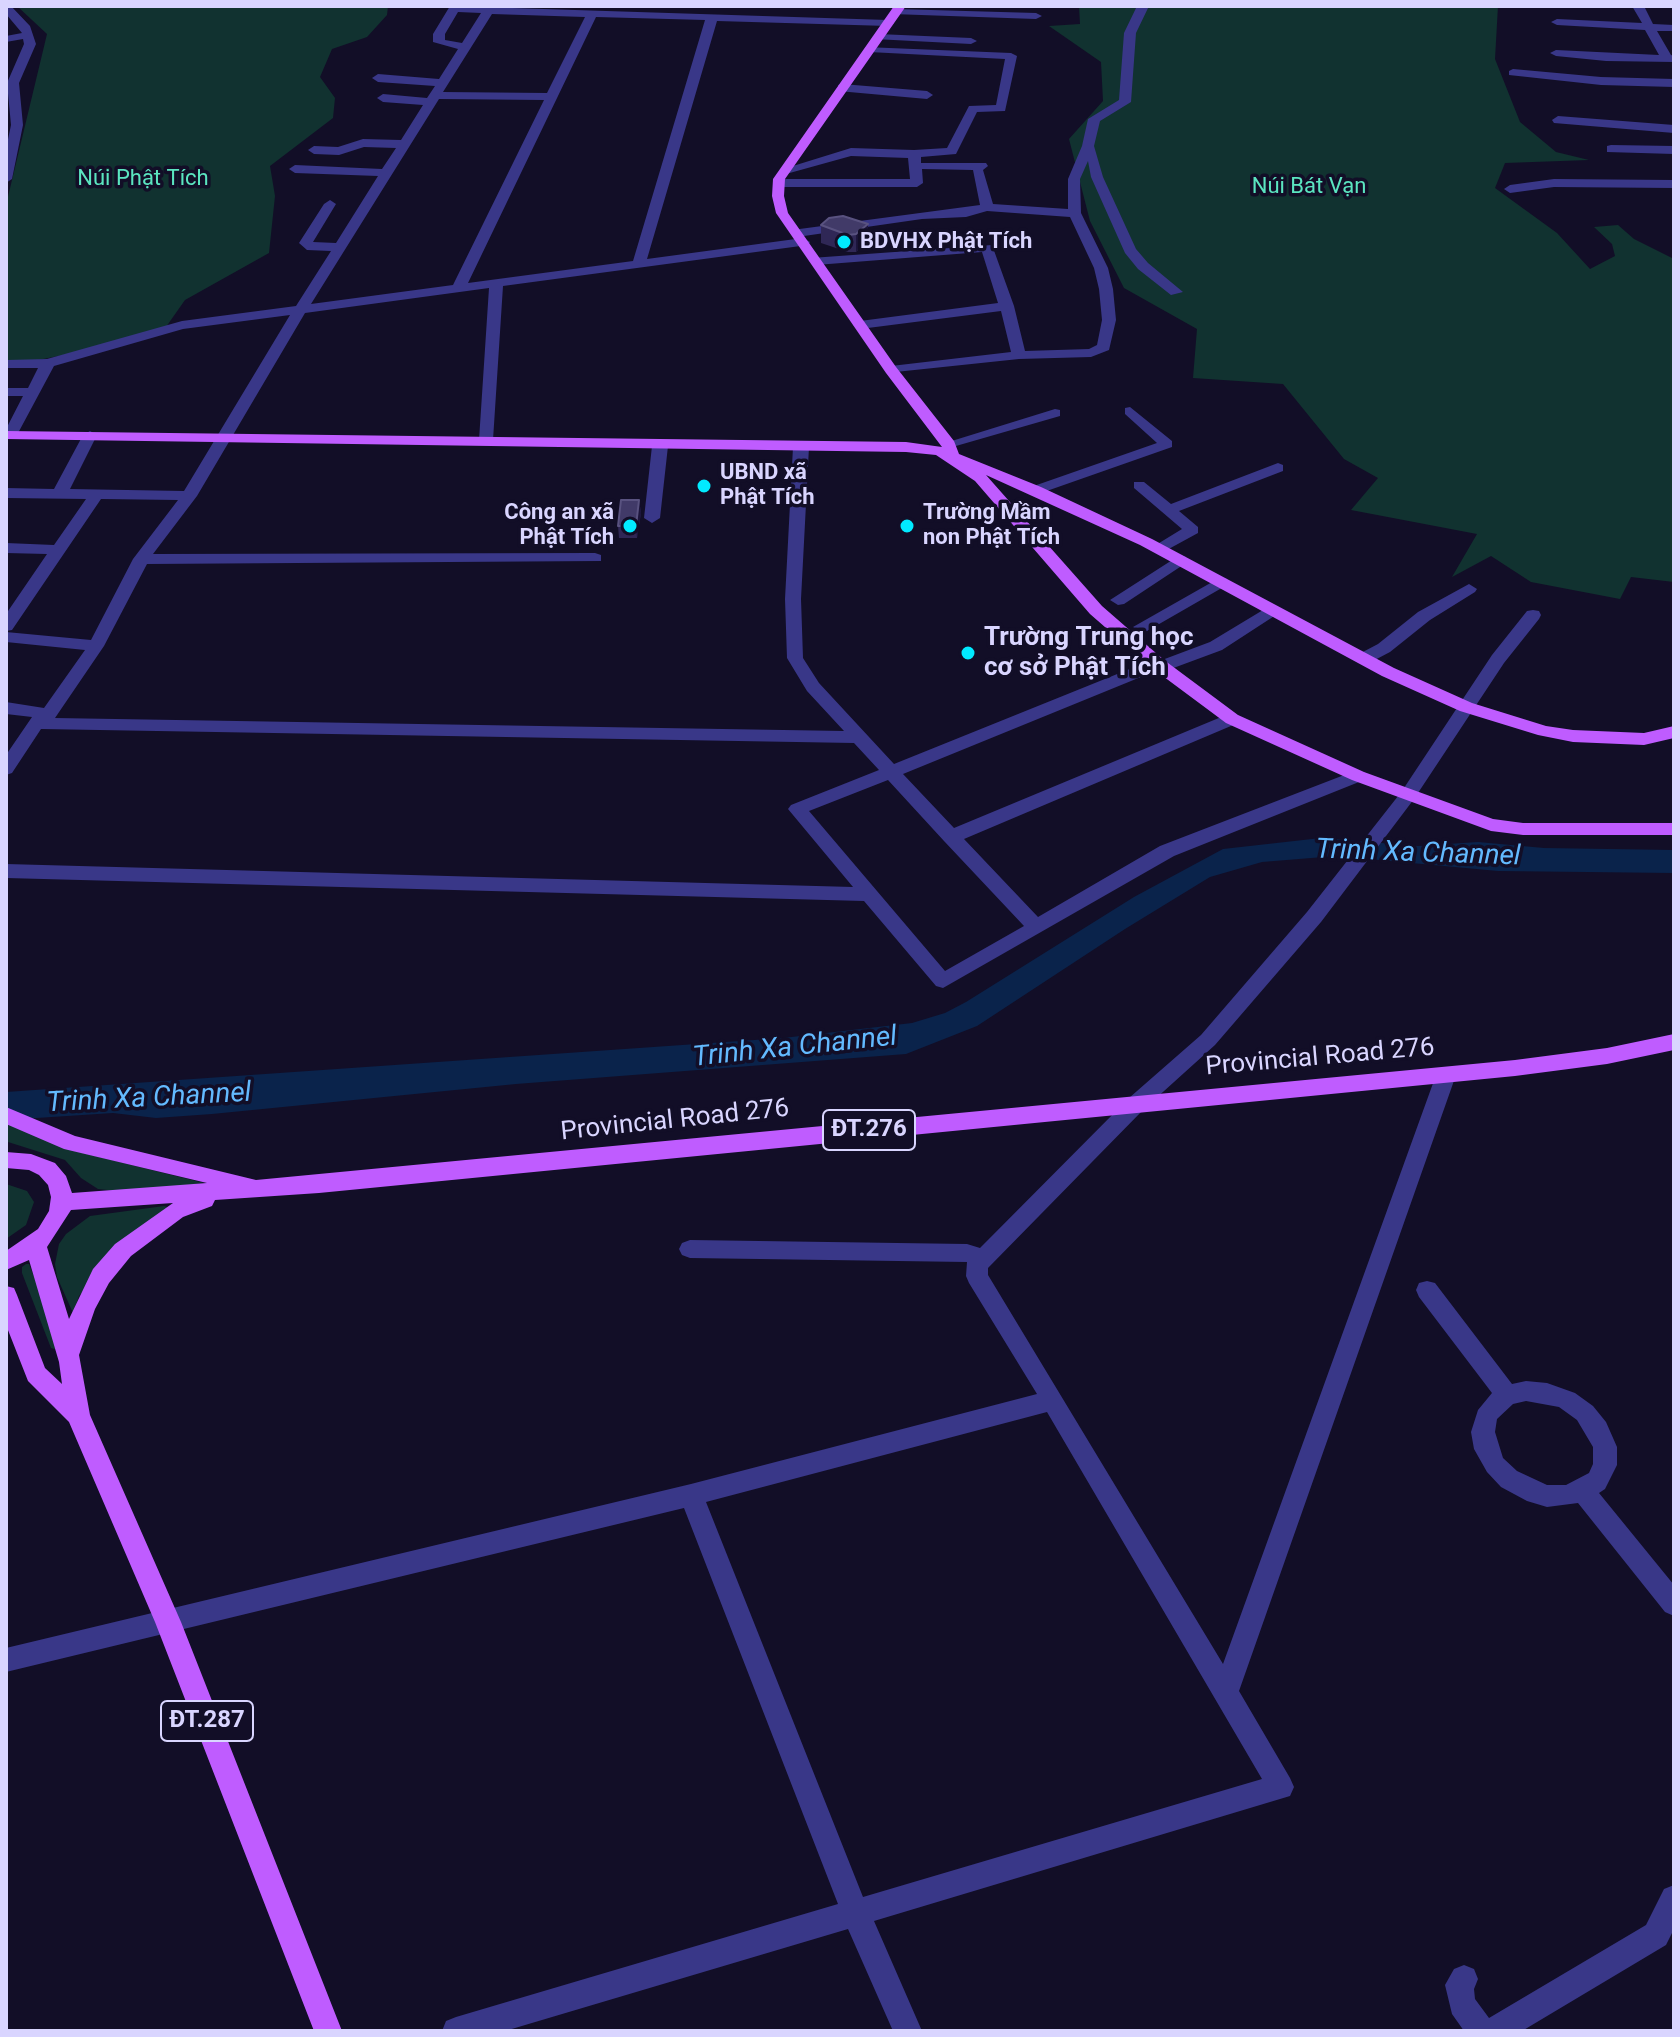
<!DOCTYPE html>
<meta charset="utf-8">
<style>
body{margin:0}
#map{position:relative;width:1680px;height:2037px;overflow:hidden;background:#120e27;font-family:Roboto,sans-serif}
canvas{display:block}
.frame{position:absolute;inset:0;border:8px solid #d9d5ff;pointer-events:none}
</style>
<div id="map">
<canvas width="1680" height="2037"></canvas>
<div class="frame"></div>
</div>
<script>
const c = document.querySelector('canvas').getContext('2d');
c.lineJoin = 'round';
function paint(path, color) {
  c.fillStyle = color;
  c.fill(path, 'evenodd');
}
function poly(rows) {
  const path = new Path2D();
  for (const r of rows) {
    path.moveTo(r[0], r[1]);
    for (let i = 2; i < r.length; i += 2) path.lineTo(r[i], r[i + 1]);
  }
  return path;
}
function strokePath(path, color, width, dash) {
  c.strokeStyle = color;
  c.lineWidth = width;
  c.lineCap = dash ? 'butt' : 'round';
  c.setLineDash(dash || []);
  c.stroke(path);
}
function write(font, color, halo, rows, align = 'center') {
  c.font = font + ' Roboto,sans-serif';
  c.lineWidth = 7;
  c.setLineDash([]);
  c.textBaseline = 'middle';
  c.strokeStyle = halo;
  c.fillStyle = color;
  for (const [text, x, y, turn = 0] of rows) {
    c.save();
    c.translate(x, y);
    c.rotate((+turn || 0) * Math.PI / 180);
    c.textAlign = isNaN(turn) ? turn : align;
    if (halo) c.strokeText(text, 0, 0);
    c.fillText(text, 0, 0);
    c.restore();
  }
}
const green = poly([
 [17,6,388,6,387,15,367,37,332,49,320,77,335,98,333,118,270,166,275,196,269,253,185,300,166,327,94,349,23,363,6,360,6,205,47,34],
 [1079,6,1498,6,1495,59,1520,122,1556,152,1589,160,1505,163,1495,188,1557,233,1590,269,1615,256,1612,244,1594,227,1618,225,1634,239,1674,259,1674,582,1631,577,1620,599,1531,582,1491,556,1452,577,1477,534,1351,510,1378,478,1344,459,1283,384,1193,378,1197,329,1124,288,1090,221,1069,139,1103,101,1101,62,1049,26,1080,24],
 [6,1123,71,1150,204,1183,127,1192,98,1189,81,1178,65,1160,8,1142],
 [6,1184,27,1191,34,1202,26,1225,6,1239],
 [164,1206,170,1208,96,1274,79,1296,73,1313,57,1277,55,1264,59,1244,66,1234,90,1216],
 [26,1264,29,1264,61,1344,58,1350,51,1348,22,1273,22,1267]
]);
const water = poly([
 [1321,838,1418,846,1478,842,1544,848,1674,850,1674,873,1498,871,1336,856,1262,862,1210,877,1125,929,977,1026,906,1054,516,1084,212,1114,156,1118,113,1113,6,1120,6,1092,783,1038,912,1023,945,1013,966,1002,1134,897,1223,849]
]);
const minor = poly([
 [6,6,11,6,30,26,36,44,19,83,23,125,12,179,6,183,6,149,11,125,7,83,24,44,23,39,6,42,6,36,22,33,6,14,6,6],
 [450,6,888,20,894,23,888,26,717,21,647,259,803,238,810,242,808,245,503,286,493,440,486,444,479,440,489,288,305,313,197,496,153,554,595,553,601,555,601,561,147,564,104,646,55,718,844,731,807,691,787,658,785,599,793,447,801,442,809,447,801,599,803,658,819,683,894,764,1152,660,1162,660,1210,642,1268,607,1274,606,1282,611,1222,650,1168,670,1158,670,903,774,954,828,1226,715,1238,715,1241,719,1238,723,964,839,1038,917,1160,846,1352,772,1364,772,1367,776,1364,780,1174,856,943,988,936,986,864,901,6,878,6,864,853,887,788,809,791,805,879,770,854,743,41,729,12,773,6,775,6,755,32,717,6,714,6,702,44,708,85,650,6,642,6,632,91,640,133,559,178,500,101,499,12,630,6,631,6,614,47,554,6,553,6,543,54,545,86,499,6,498,6,488,54,489,83,435,90,431,97,435,70,489,184,491,290,315,183,329,54,366,17,435,10,439,6,438,6,429,23,396,6,396,6,388,28,388,38,368,6,368,6,360,47,359,182,321,296,306,331,251,307,250,299,243,324,204,330,200,336,204,313,242,336,243,378,176,295,173,289,169,295,165,382,169,396,148,364,147,339,155,314,154,308,150,314,146,338,147,363,139,401,140,423,105,383,102,377,98,383,94,427,98,435,86,378,82,372,78,378,74,439,79,458,49,433,42,433,34,450,6],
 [458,12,481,13,462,43,445,40,445,34,458,12],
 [492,14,585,17,547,93,443,92,492,14],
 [596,17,705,20,633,261,468,283,596,17],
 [439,99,544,100,453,285,311,304,439,99],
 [888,780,944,841,1024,926,945,971,809,811,888,780],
 [1137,6,1149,6,1136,33,1131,102,1100,121,1094,146,1103,177,1136,249,1148,263,1183,292,1171,295,1138,269,1125,253,1091,177,1088,161,1080,179,1081,213,1108,268,1113,289,1116,320,1109,350,1091,357,1019,359,886,373,886,367,891,366,1011,352,1001,311,860,329,853,325,860,321,998,303,982,252,816,265,809,261,811,258,992,245,1014,306,1025,351,1089,349,1097,345,1102,320,1099,289,1094,268,1070,217,987,211,966,217,922,219,797,237,790,233,792,230,980,205,973,170,922,169,923,183,917,187,779,187,773,183,779,179,910,179,908,158,851,156,786,174,780,170,851,148,914,150,947,148,969,106,996,105,1005,59,869,52,865,51,865,47,1011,53,1017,56,1005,111,977,112,956,154,921,157,921,163,986,163,988,166,983,170,993,204,1068,209,1068,179,1082,146,1088,119,1119,100,1124,33,1137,6],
 [1632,6,1644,6,1653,24,1674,25,1674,31,1657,31,1671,55,1674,56,1674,62,1606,61,1556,56,1550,53,1556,50,1659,55,1645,30,1557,25,1551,22,1557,19,1642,23,1632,6],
 [896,9,1036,13,1042,16,1036,19,892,14,890,12,896,9],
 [878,34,971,38,977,41,971,44,874,39,872,37,878,34],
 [1513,69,1601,77,1674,79,1674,87,1601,85,1509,75,1509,71,1513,69],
 [842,84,927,91,933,95,927,99,838,91,838,85,842,84],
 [1558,116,1674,125,1674,133,1554,123,1552,120,1558,116],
 [1611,145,1674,146,1674,154,1607,152,1607,146,1611,145],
 [1554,179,1674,180,1674,188,1554,187,1510,193,1504,189,1510,185,1554,179],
 [1130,407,1172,441,1172,447,1041,493,1031,493,1031,487,1157,443,1125,414,1125,408,1130,407],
 [1055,409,1060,410,1060,416,949,448,942,444,1055,409],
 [660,441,668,446,660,518,652,523,644,518,652,446,660,441],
 [1278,463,1283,465,1283,471,1179,511,1198,527,1198,533,1165,551,1159,553,1151,548,1182,529,1134,488,1134,482,1144,482,1171,504,1278,463],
 [1180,555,1186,557,1186,563,1124,604,1118,605,1110,600,1180,555],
 [1221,577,1227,579,1227,585,1147,631,1141,632,1133,627,1221,577],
 [1469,584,1477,589,1475,592,1430,620,1390,652,1371,662,1359,662,1357,658,1359,654,1378,644,1418,612,1469,584],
 [1533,610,1539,611,1541,615,1539,619,1504,663,1414,799,1321,922,1215,1045,1143,1110,988,1268,988,1275,1223,1664,1436,1075,1439,1069,1446,1067,1453,1069,1456,1075,1239,1691,1290,1778,1294,1787,1290,1796,874,1921,922,2031,893,2031,848,1929,505,2031,442,2031,446,2021,456,2017,838,1904,684,1508,6,1672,6,1648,691,1484,1037,1394,969,1283,966,1276,967,1262,690,1258,682,1255,679,1249,682,1243,690,1240,967,1244,980,1248,1129,1098,1201,1035,1307,912,1402,791,1492,655,1527,611,1533,610],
 [1047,1412,1262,1779,863,1897,706,1502,1047,1412],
 [1427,1281,1435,1283,1512,1384,1526,1381,1547,1383,1575,1393,1593,1406,1606,1422,1617,1447,1617,1465,1605,1489,1599,1493,1674,1585,1674,1616,1665,1612,1578,1503,1547,1507,1527,1501,1501,1487,1487,1472,1474,1449,1471,1432,1478,1410,1492,1393,1419,1297,1416,1290,1419,1283,1427,1281],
 [1526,1401,1559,1407,1577,1420,1593,1447,1593,1464,1589,1473,1566,1485,1547,1485,1517,1471,1503,1458,1495,1432,1497,1419,1513,1404,1526,1401],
 [1674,1885,1674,1929,1666,1945,1522,2031,1464,2031,1452,2014,1445,1985,1454,1969,1464,1965,1474,1969,1478,1979,1474,1989,1475,1999,1489,2018,1646,1925,1664,1889,1674,1885]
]);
const major = poly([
 [894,6,906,6,785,179,784,196,788,213,896,367,954,441,959,454,1041,487,1152,539,1394,668,1472,703,1546,726,1573,730,1644,733,1674,726,1674,738,1644,745,1573,742,1538,735,1460,711,1382,676,1140,545,986,475,1102,606,1164,660,1238,715,1364,772,1493,819,1523,823,1674,823,1674,835,1523,835,1491,831,1352,780,1226,723,1152,668,1090,614,975,481,936,455,906,452,6,439,6,431,906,442,942,447,886,373,776,213,772,196,773,179,894,6],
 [1674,1034,1674,1050,1607,1064,1515,1076,319,1193,215,1200,212,1206,183,1217,131,1256,109,1283,95,1309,79,1355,90,1415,181,1622,342,2031,314,2031,155,1622,69,1422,28,1381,6,1325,6,1286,14,1288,17,1295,45,1368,62,1384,59,1362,29,1260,6,1270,6,1251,38,1229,49,1211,51,1197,48,1185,39,1175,29,1170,6,1168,6,1152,31,1154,55,1163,66,1176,72,1193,207,1183,64,1149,6,1124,6,1107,75,1136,256,1180,1515,1060,1607,1048,1674,1034],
 [173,1203,115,1244,93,1269,69,1319,47,1247,71,1210,173,1203]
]);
const wall = poly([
 [868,224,867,241,856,252,848,252,821,243,821,225],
 [639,500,641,513,637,538,619,538,618,526]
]);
const shadedWall = poly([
 [868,224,867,241,856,252,856,234],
 [639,500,641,513,637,538,636,526]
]);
const building = poly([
 [843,216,868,224,856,234,848,235,821,225,829,218,843,216],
 [621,500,639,500,636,526,618,526,621,500]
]);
const markers = [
 [844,242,8,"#01eaff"],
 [704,486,8,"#01eaff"],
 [630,526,8,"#01eaff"],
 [907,526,8,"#01eaff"],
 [968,653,8,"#01eaff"]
];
const farParknames = [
 ["Núi Phật Tích",143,179],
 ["Núi Bát Vạn",1309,187]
];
const farPoinames = [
 ["BDVHX Phật Tích",860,242],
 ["UBND xã",720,473],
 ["Phật Tích",720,498],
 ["Công an xã",614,513,"right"],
 ["Phật Tích",614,538,"right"],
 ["Trường Mầm",923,513],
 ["non Phật Tích",923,538]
];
const shields = [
 [869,1130,92],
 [207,1721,92]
];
const shieldNames = [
 ["ĐT.276",869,1130],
 ["ĐT.287",207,1721]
];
const poiNames = [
 ["Trường Trung học",984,638],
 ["cơ sở Phật Tích",984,668]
];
const streetNames = [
 ["Provincial Road 276",1320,1058,-5],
 ["Provincial Road 276",675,1121,-6]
];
const waterNames = [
 ["Trinh Xa Channel",1418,854,2],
 ["Trinh Xa Channel",795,1048,-6],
 ["Trinh Xa Channel",149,1099,-3]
];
paint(green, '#113230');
paint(water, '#0a234b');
paint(minor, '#393788');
paint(major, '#bf5cff');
paint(wall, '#2f2756');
paint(shadedWall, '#1c153b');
paint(building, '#413a68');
strokePath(building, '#595280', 2);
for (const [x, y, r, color] of markers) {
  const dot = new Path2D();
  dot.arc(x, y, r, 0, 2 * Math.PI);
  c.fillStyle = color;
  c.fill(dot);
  strokePath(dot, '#120e27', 3);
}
write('22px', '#5be5c0', '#120e27', farParknames);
write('bold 22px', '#d9d5ff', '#120e27', farPoinames, 'left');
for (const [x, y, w] of shields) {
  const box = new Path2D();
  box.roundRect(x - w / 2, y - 20, w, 40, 6);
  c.fillStyle = '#120e27';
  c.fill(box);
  strokePath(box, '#d9d5ff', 2);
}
write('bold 24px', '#d9d5ff', null, shieldNames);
write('bold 26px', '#d9d5ff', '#120e27', poiNames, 'left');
write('26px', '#d9d5ff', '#120e27', streetNames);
write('italic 28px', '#63baff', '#120e27', waterNames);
</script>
